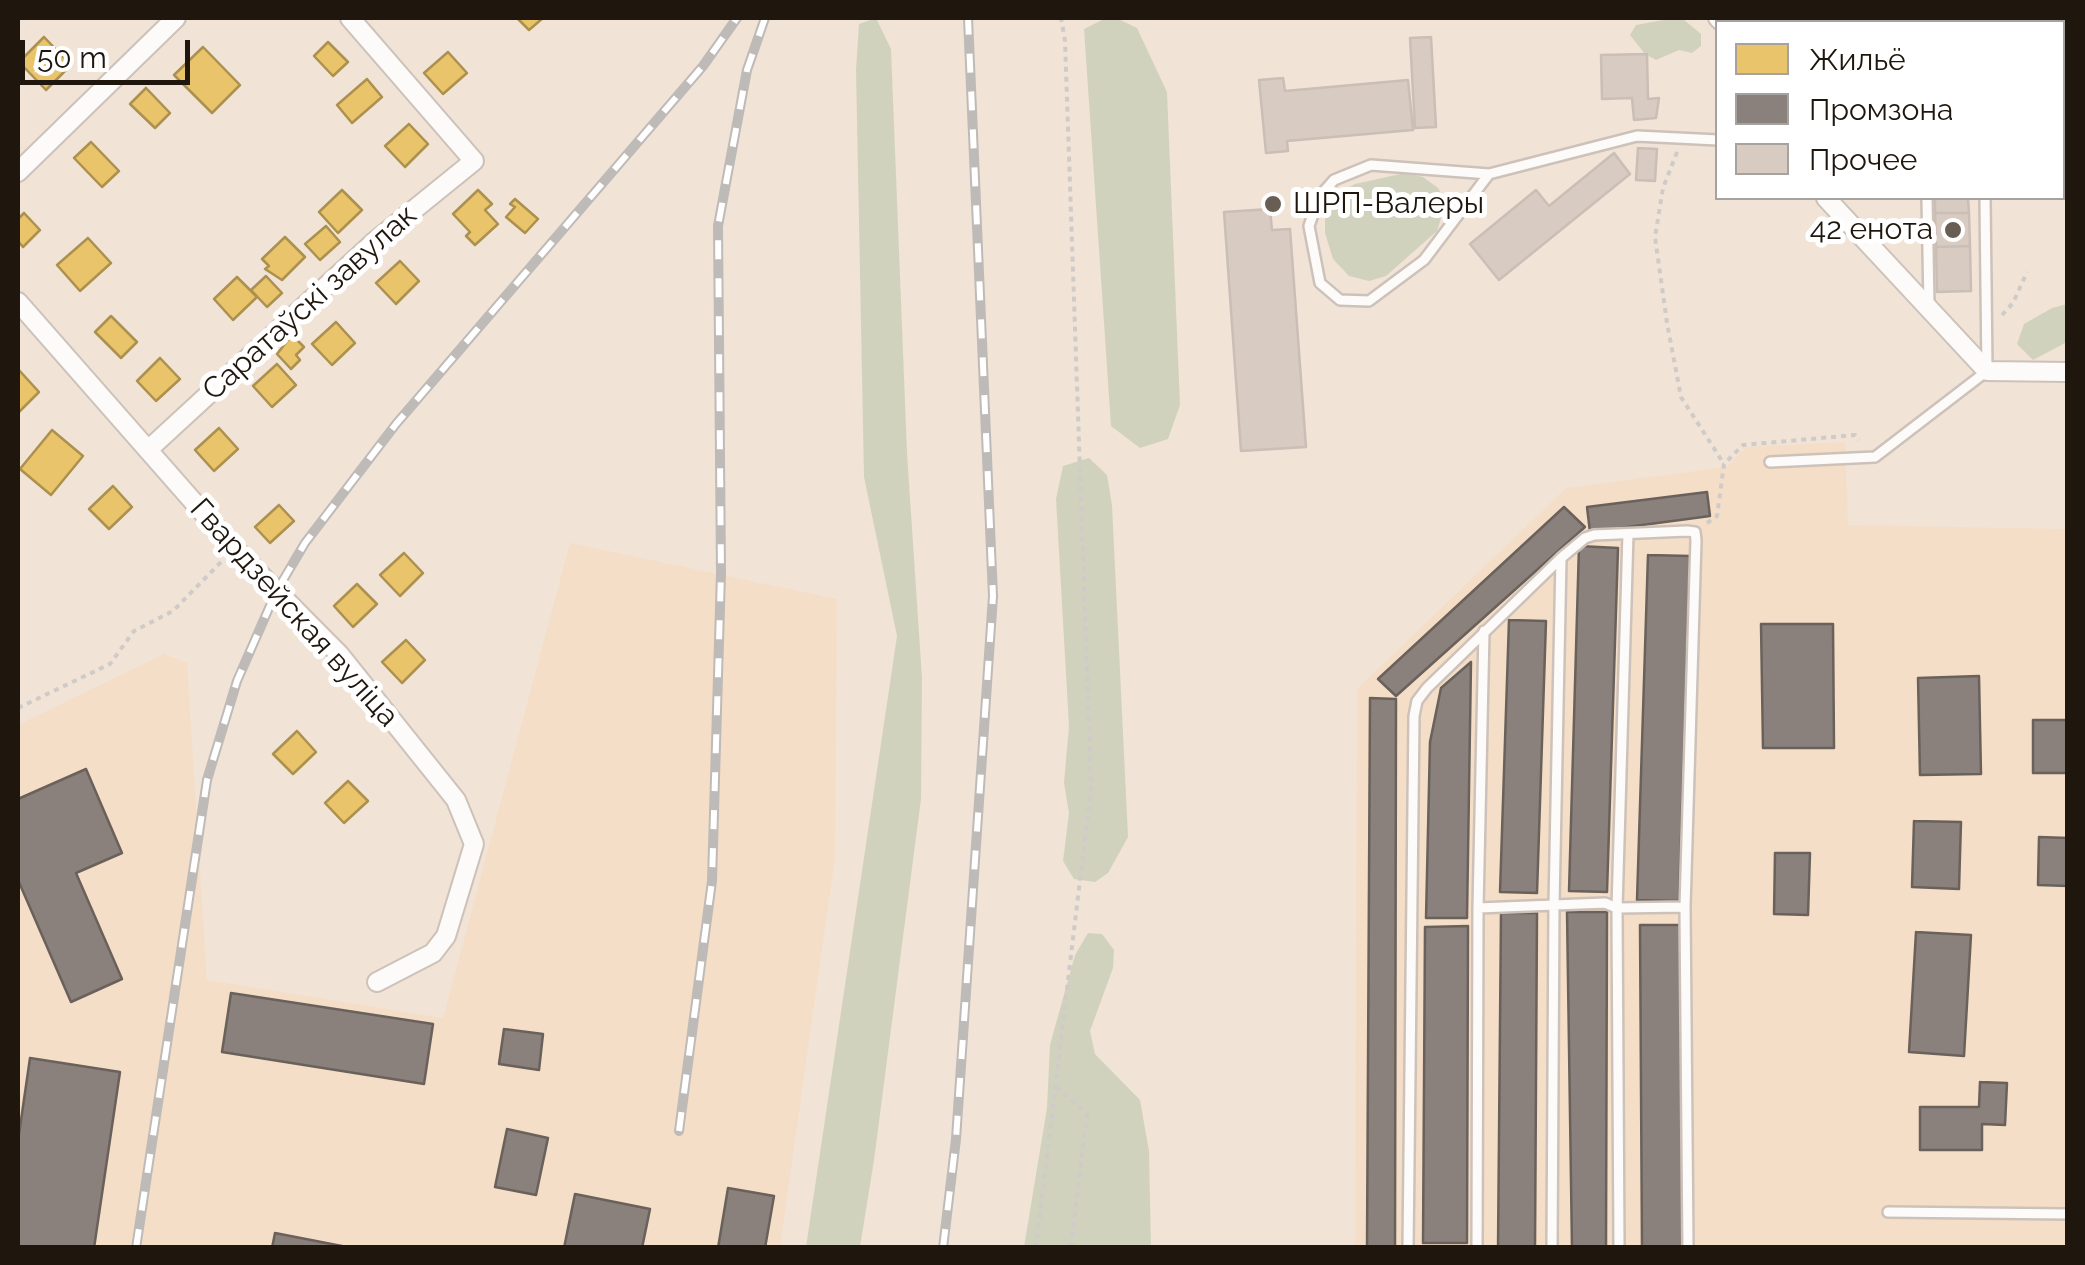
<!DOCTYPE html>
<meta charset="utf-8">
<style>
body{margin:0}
#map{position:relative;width:2085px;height:1265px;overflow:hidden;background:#f1e3d6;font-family:Raleway,sans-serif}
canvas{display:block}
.frame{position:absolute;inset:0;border:20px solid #1f170e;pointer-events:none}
.legend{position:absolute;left:1715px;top:20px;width:350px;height:180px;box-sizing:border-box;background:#fff;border:2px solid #a5a29f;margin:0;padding:12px 18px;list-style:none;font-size:30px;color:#1f170e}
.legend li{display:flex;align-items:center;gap:20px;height:50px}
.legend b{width:50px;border:2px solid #a5a29f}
.scale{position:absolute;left:20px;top:40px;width:170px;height:45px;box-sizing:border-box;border:5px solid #1f170e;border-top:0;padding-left:12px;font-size:30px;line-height:35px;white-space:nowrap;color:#1f170e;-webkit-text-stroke:8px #fff;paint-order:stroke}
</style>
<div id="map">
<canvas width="2085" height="1265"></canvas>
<div class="frame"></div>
<ul class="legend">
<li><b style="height:28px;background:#e9c46a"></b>Жильё</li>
<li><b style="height:28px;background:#8a817c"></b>Промзона</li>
<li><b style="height:28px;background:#d8cbc1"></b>Прочее</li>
</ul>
<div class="scale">50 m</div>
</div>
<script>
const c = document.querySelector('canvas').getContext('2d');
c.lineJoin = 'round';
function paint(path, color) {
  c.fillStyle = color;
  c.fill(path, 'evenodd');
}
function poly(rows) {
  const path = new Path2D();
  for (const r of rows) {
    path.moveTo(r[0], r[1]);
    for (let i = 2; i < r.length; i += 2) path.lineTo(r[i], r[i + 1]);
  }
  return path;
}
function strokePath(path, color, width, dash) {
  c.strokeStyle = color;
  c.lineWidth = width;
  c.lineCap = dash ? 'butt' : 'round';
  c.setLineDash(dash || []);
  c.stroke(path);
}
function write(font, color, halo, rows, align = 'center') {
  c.font = font + ' Raleway,sans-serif';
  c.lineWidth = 10;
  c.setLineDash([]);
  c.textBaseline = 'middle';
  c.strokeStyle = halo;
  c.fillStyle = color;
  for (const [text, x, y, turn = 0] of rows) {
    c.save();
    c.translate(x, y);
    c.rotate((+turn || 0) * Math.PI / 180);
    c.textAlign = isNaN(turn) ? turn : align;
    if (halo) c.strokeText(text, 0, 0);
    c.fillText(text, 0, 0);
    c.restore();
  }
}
const built = poly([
 [1845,442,1848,525,2067,529,2067,1247,1355,1248,1357,689,1566,488,1727,467,1746,447],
 [570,543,837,599,835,858,780,1247,18,1248,18,725,164,654,187,663,207,980,443,1018]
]);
const green = poly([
 [876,18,891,49,907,453,922,678,921,799,874,1160,860,1247,806,1247,897,636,864,477,856,70,859,24],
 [1106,18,1116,18,1137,28,1167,92,1180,405,1168,439,1140,448,1111,426,1084,29],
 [1674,18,1683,19,1701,34,1701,46,1692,53,1679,50,1656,60,1645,54,1630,35,1636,25],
 [1405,173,1423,177,1438,188,1446,202,1437,231,1386,276,1369,281,1349,276,1333,259,1325,233,1325,211,1335,195,1355,184],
 [2067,304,2067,342,2033,360,2017,344,2024,324,2052,308],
 [1089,458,1107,475,1112,505,1128,837,1108,873,1095,882,1074,879,1063,861,1069,813,1064,783,1069,726,1056,499,1063,466],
 [1088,933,1102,934,1114,950,1113,968,1090,1031,1095,1054,1140,1100,1149,1151,1151,1247,1024,1247,1047,1108,1050,1045,1075,955]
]);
const homes = poly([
 [517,18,543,18,529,30,517,18],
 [44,37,71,65,46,90,19,62,44,37],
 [328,42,348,62,333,76,314,56,328,42],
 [203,47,240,85,212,113,174,75,203,47],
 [448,52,467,73,443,94,424,73,448,52],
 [367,79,382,97,352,123,337,105,367,79],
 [146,88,170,113,155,128,130,104,146,88],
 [409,124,428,144,405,167,385,146,409,124],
 [91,142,119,171,102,187,74,158,91,142],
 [342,190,362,210,338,233,319,212,342,190],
 [478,190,492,204,485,210,498,224,475,245,466,236,470,232,453,214,478,190],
 [515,199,538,219,525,233,506,217,515,207,510,204,515,199],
 [24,213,40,230,23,247,18,241,18,219,24,213],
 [326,226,340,242,320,260,305,244,326,226],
 [285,237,305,257,282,280,265,269,269,266,262,259,285,237],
 [88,238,111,263,80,291,57,265,88,238],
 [400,261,419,281,396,304,376,283,400,261],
 [266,276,282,293,267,307,251,290,266,276],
 [237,277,257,297,233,320,214,299,237,277],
 [111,316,137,342,121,358,95,332,111,316],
 [336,322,355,343,332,365,312,344,336,322],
 [292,335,304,347,296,355,300,360,291,369,277,354,292,335],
 [160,358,180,379,156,401,137,381,160,358],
 [277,364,296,385,272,407,253,386,277,364],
 [18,369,39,392,18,413,18,369],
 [219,428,238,449,214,471,195,450,219,428],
 [52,430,83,456,51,495,20,469,52,430],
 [113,486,132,507,109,529,89,509,113,486],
 [279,505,294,521,270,543,255,527,279,505],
 [404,553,423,573,400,596,380,575,404,553],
 [357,584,377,604,353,627,334,606,357,584],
 [406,640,425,660,402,683,382,662,406,640],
 [297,731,316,752,293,774,273,754,297,731],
 [348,781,368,801,344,823,325,803,348,781]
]);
const industry = poly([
 [1707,492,1710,516,1590,532,1587,507,1707,492],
 [1564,507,1585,527,1396,696,1378,679,1564,507],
 [1579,546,1618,548,1607,892,1569,891,1579,546],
 [1648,555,1690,556,1679,901,1637,900,1648,555],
 [1509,620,1546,621,1537,893,1500,892,1509,620],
 [1761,624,1833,624,1834,748,1763,748,1761,624],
 [1471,662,1467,918,1426,918,1430,742,1441,688,1471,662],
 [1979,676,1981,774,1920,775,1918,678,1979,676],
 [1370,698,1396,699,1395,1248,1367,1248,1370,698],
 [2033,720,2068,720,2068,773,2033,773,2033,720],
 [86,769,122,853,76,873,122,979,71,1002,18,880,18,799,86,769],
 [1914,821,1961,822,1959,889,1912,887,1914,821],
 [2039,837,2068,838,2068,886,2038,885,2039,837],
 [1775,853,1810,853,1808,915,1774,914,1775,853],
 [1567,912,1607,912,1606,1248,1572,1248,1567,912],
 [1501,913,1537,913,1535,1248,1498,1248,1501,913],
 [1640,925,1682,925,1684,1248,1642,1248,1640,925],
 [1468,926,1467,1243,1423,1243,1425,927,1468,926],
 [1916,932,1971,935,1964,1056,1909,1052,1916,932],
 [231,993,433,1024,424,1084,222,1052,231,993],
 [504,1029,543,1034,539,1070,499,1064,504,1029],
 [30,1058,120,1072,94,1248,18,1248,18,1141,30,1058],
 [1980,1082,2007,1083,2005,1125,1982,1124,1982,1150,1920,1150,1920,1107,1979,1107,1980,1082],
 [507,1129,548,1138,536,1195,495,1187,507,1129],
 [728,1188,774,1196,765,1248,718,1248,728,1188],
 [575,1194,650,1209,642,1248,564,1248,575,1194],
 [275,1233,352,1248,272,1248,275,1233]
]);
const building = poly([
 [1431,37,1436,127,1415,128,1410,38,1431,37],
 [1647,54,1648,99,1659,98,1656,118,1634,120,1632,98,1602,99,1601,55,1647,54],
 [1283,78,1285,91,1408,80,1413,130,1287,141,1288,151,1266,153,1259,80,1283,78],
 [1638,148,1657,149,1655,181,1636,180,1638,148],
 [1614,153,1630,174,1499,280,1470,244,1536,190,1549,206,1614,153],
 [1935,198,1968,198,1969,213,1935,213,1935,198],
 [1270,209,1272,230,1290,229,1306,447,1241,451,1224,212,1270,209],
 [1935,213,1969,213,1970,246,1936,247,1935,213],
 [1970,246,1971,291,1937,292,1936,247,1970,246]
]);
const path = poly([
 [1677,152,1663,188,1655,237,1667,323,1681,397,1724,464],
 [2002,315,2013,303,2027,272],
 [1707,523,1717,516,1724,464,1743,445,1855,435,1859,440],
 [18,708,110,664,134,631,173,611,221,562],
 [1056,1087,1087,1114,1071,1248],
 [1036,1248,1091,788,1065,41,1061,18]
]);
const lane = poly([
 [1489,174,1424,260,1369,301,1340,300,1320,283,1309,226,1319,197,1334,180,1371,165,1489,174,1637,136,1718,140],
 [1927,198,1929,305],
 [1770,462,1875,457,1987,371,1985,198],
 [1478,908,1605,903,1617,908,1685,907],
 [1888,1212,2068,1214],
 [1408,1248,1414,716,1417,701,1427,688,1561,558],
 [1477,1248,1478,908,1484,631],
 [1552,1248,1554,904,1561,558,1585,538,1594,535,1687,531,1695,532,1696,540,1685,907,1688,1248],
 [1619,1248,1617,908,1628,534]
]);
const street = poly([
 [1718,18,1722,22],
 [18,172,176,18],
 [1826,198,1987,371,2068,372],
 [18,302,234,548,340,655,456,800,474,844,446,936,433,953,377,982],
 [149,449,374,242,474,161,350,18]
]);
const rail = poly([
 [679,1131,712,881,721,573,718,226,747,70,765,18],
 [136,1248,207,780,237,681,276,592,305,543,396,424,703,66,737,18],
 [943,1248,956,1139,993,596,968,18]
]);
const markers = [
 [1273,204,10,"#685e54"],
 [1953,230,10,"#685e54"]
];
const poiNames = [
 ["ШРП-Валеры",1293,204],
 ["42 енота",1933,230,"right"]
];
const streetNames = [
 ["Саратаўскі завулак",310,303,-42],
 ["Гвардзейская вуліца",294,613,48]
];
paint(built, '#f5dec8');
paint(green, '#d1d2be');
paint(homes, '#e9c46a');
strokePath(homes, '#ac904e', 2.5);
paint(industry, '#8a817c');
strokePath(industry, '#6a615b', 2.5);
paint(building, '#d8cbc1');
strokePath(building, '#cabeb6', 2.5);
strokePath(lane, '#cdc2b9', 14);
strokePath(street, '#cdc2b9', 22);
strokePath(path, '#cfcbc8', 4, [5, 5]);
strokePath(lane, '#fdfbf9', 9);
strokePath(street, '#fdfbf9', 18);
strokePath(rail, '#bebab7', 10);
strokePath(rail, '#fff', 6, [19]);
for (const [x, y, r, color] of markers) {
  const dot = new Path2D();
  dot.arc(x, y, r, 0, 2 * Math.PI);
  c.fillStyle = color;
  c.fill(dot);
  strokePath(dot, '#fff', 4);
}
write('30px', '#1f170e', '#fff', poiNames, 'left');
write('30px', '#1f170e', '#fff', streetNames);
</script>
